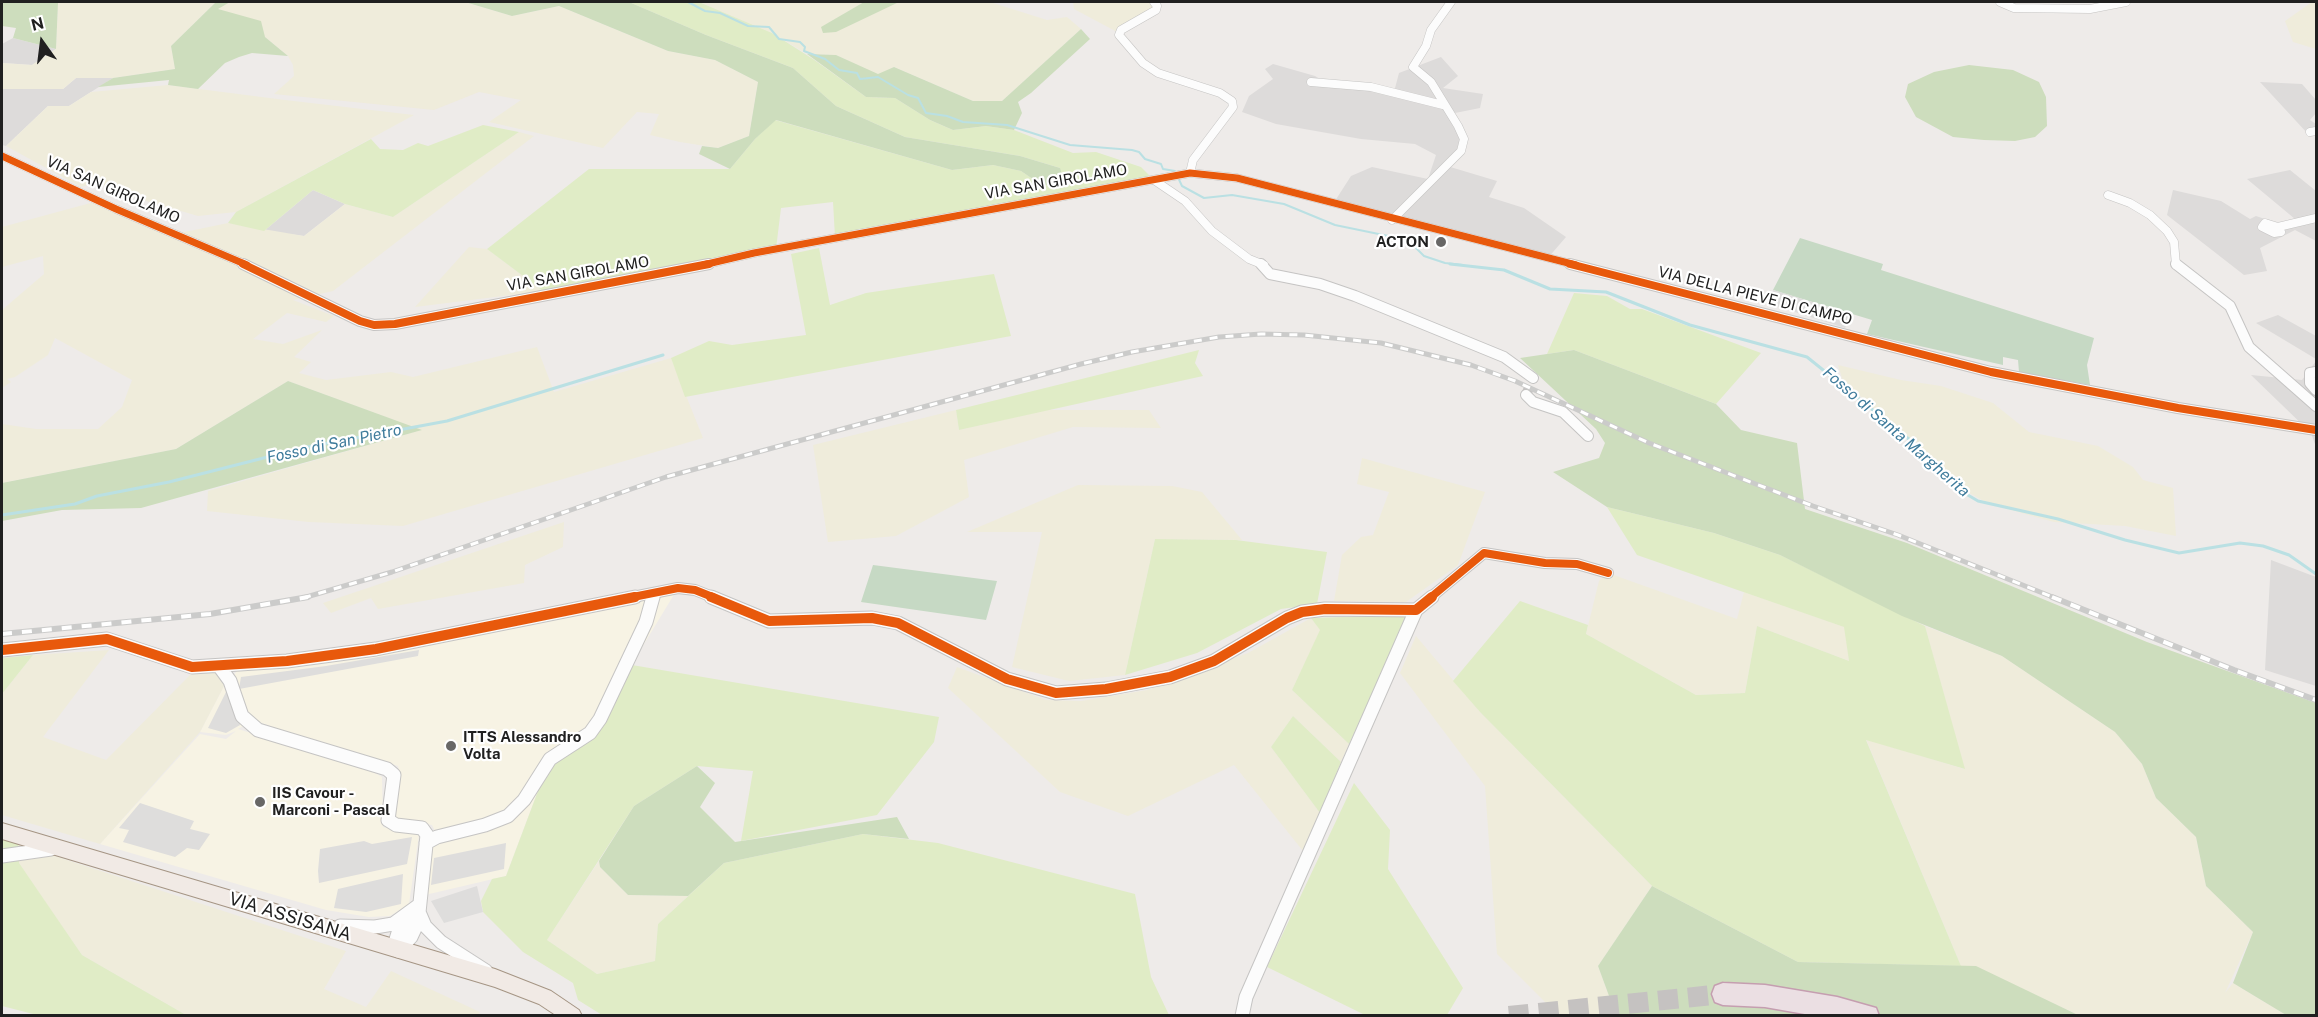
<!DOCTYPE html>
<style>
body{margin:0}
#map{position:relative;width:2318px;height:1017px;overflow:hidden;background:#eeebe9;font-family:"Public Sans",sans-serif}
canvas{display:block}
.frame{position:absolute;inset:0;border:3px solid #202020;pointer-events:none}
.north{position:absolute;left:12px;top:12px;width:60px;height:60px;-webkit-text-stroke:4px #fff;paint-order:stroke;rotate:346deg;font-size:16px;font-weight:700;line-height:24px;text-align:center;color:#202020}
.north::after{content:'';display:block;margin:auto;width:21px;height:27px;background:#202020;clip-path:polygon(50% 0,100% 100%,50% 72%,0 100%)}
</style>
<div id="map">
<canvas width="2318" height="1017"></canvas>
<div class="frame"></div>
<div class="north">N</div>
</div>
<script>
const c = document.querySelector('canvas').getContext('2d');
c.lineJoin = 'round';
function paint(path, color) {
  c.fillStyle = color;
  c.fill(path, 'evenodd');
}
function poly(rows) {
  const path = new Path2D();
  for (const r of rows) {
    path.moveTo(r[0], r[1]);
    for (let i = 2; i < r.length; i += 2) path.lineTo(r[i], r[i + 1]);
  }
  return path;
}
function strokePath(path, color, width, dash) {
  c.strokeStyle = color;
  c.lineWidth = width;
  c.lineCap = dash ? 'butt' : 'round';
  c.setLineDash(dash || []);
  c.stroke(path);
}
function write(font, color, halo, rows, align = 'center') {
  c.font = font + ' "Public Sans",sans-serif';
  c.lineWidth = 4.5;
  c.setLineDash([]);
  c.textBaseline = 'middle';
  c.strokeStyle = halo;
  c.fillStyle = color;
  for (const [text, x, y, turn = 0] of rows) {
    c.save();
    c.translate(x, y);
    c.rotate((+turn || 0) * Math.PI / 180);
    c.textAlign = isNaN(turn) ? turn : align;
    if (halo) c.strokeText(text, 0, 0);
    c.fillText(text, 0, 0);
    c.restore();
  }
}
const residential = poly([
 [13,38,56,49,32,65,2,63,2,44],
 [1441,57,1458,76,1443,88,1483,94,1480,108,1450,114,1464,139,1461,151,1447,166,1497,181,1489,197,1524,208,1566,237,1547,259,1333,204,1351,176,1372,167,1428,179,1436,155,1415,144,1361,139,1276,124,1242,112,1249,96,1273,79,1265,69,1273,64,1315,76,1327,83,1394,92,1399,73],
 [76,78,113,78,69,106,48,106,6,146,2,145,2,89,63,89],
 [2260,82,2302,84,2316,100,2316,113,2310,120,2316,124,2316,133,2308,134],
 [2290,170,2316,191,2316,241,2295,230,2260,248,2267,271,2244,275,2167,215,2173,190,2221,201,2250,219,2256,216,2277,223,2295,219,2247,179],
 [313,190,345,204,304,236,264,231],
 [2278,315,2316,336,2316,359,2256,323],
 [2316,361,2316,447,2311,433,2251,375,2302,380],
 [2271,560,2316,577,2316,686,2265,670]
]);
const education = poly([
 [678,588,590,733,550,759,506,876,425,895,435,831,432,825,398,819,392,816,399,771,398,766,288,733,254,720,238,729,370,770,382,777,383,827,419,835,409,904,390,916,369,917,326,910,100,844,200,734,226,739,236,731,226,735,200,732,224,686,238,670]
]);
const farmland = poly([
 [37,2,216,2,171,46,175,69,113,78,76,78,63,89,2,89,2,63,32,65,56,49,58,3],
 [230,2,465,2,512,16,559,6,668,51,715,60,758,82,749,136,718,148,680,142,650,135,659,114,637,112,603,148,489,122,521,100,479,92,434,110,274,94,294,76,293,65,288,56,265,37,217,8],
 [699,2,864,2,822,27,879,10,899,2,990,2,1047,20,1067,17,1081,29,1002,101,973,101,894,67,878,75,836,55,807,54,772,33],
 [1073,2,1157,2,1157,6,1119,33,1074,9],
 [2312,2,2316,2,2316,49,2293,42,2285,21],
 [168,85,285,100,414,115,236,212,198,216,126,195,98,183,81,187,6,146,48,106,69,106,91,92],
 [519,132,534,136,333,291,293,300,334,316,326,322,287,313,253,339,283,344,322,330,294,357,311,362,299,373,326,380,391,372,413,377,537,347,554,392,671,358,703,438,403,526,309,522,207,511,208,491,421,430,288,381,176,449,2,483,2,424,36,429,98,429,122,407,132,380,55,338,48,355,15,377,7,379,11,382,2,388,2,310,44,274,43,256,2,267,2,227,98,201,175,234,228,223,304,236,345,204,393,217],
 [469,247,487,249,543,291,415,307],
 [1838,365,1901,380,1941,386,1993,403,2029,432,2098,446,2133,467,2143,480,2173,488,2176,536,2125,526,2054,522,1989,504,1943,478,1899,430,1843,381],
 [956,410,959,430,1045,410,1149,410,1161,428,1073,427,964,460,969,497,896,536,828,542,813,445],
 [1362,458,1485,492,1458,565,1406,602,1334,601,1342,555,1361,537,1373,535,1389,492,1357,484],
 [1078,485,1172,486,1202,492,1242,540,1155,539,1125,675,1069,681,1012,667,1042,532,967,532],
 [564,522,563,547,525,565,524,583,378,609,371,598,331,613,323,603],
 [1608,573,1737,619,1744,592,1845,627,1849,661,1757,626,1745,693,1696,695,1586,634,1599,581],
 [1311,618,1321,630,1292,690,1349,744,1341,762,1293,716,1271,747,1320,813,1303,851,1234,765,1128,816,1060,792,948,688,957,667,1046,700,1081,701,1147,690,1248,653],
 [1925,626,2002,656,2115,732,2142,764,2156,798,2196,837,2206,886,2253,932,2225,993,2233,983,2286,1015,2212,1015,2214,1011,2211,1016,2078,1015,1976,967,1961,966,1866,739,1964,769],
 [1416,636,1480,712,1652,886,1598,966,1616,1015,1558,1015,1497,954,1485,786,1400,673],
 [109,650,43,737,106,760,191,674,219,666,224,686,200,732,100,844,2,815,2,694,33,655],
 [18,844,346,951,324,989,366,1007,391,971,480,1012,478,1016,186,1015,82,955,18,863],
 [599,861,600,867,628,895,688,896,658,924,655,961,597,974,547,940]
]);
const grass = poly([
 [629,2,699,2,772,33,813,59,866,97,895,98,930,120,953,130,986,126,1014,130,1073,153,1096,152,1141,167,1154,180,835,237,833,202,781,208,776,249,585,288,543,291,487,249,589,169,730,169,755,139,775,120,952,170,993,165,1021,171,1043,186,1060,168,1020,156,905,137,836,106,793,68,706,35],
 [483,125,519,132,393,217,345,204,313,190,264,231,228,223,236,212,371,139,380,149,403,150,418,143,428,146],
 [819,248,830,305,866,293,994,274,1011,336,685,397,671,358,709,341,732,345,806,335,791,254],
 [1574,293,1607,296,1630,309,1642,309,1761,353,1716,404,1574,350,1547,354],
 [1199,350,1195,363,1203,376,959,430,956,410],
 [1607,507,1714,533,1780,555,1925,626,1965,769,1866,740,1961,966,1798,962,1652,886,1480,712,1453,681,1520,601,1588,625,1586,634,1696,695,1745,693,1757,626,1849,661,1844,627,1637,555],
 [1155,539,1236,540,1327,552,1317,604,1281,609,1197,653,1125,675],
 [1407,615,1408,622,1349,744,1292,690,1320,630,1311,618],
 [33,655,2,694,2,658],
 [626,664,939,717,934,742,877,815,741,841,753,771,697,766,634,806,547,940,597,974,655,961,658,924,724,863,863,834,938,843,1135,894,1151,977,1169,1015,602,1015,578,1000,573,983,523,952,483,912,481,901,492,879,506,876,550,759,590,733],
 [1293,716,1341,762,1320,813,1271,747],
 [1354,783,1390,830,1388,869,1463,988,1447,1015,1365,1015,1267,967],
 [2,838,18,844,19,863,82,955,186,1015,37,1015,2,1006]
]);
const forest = poly([
 [2,2,58,3,56,49,13,38,16,28,2,26],
 [216,2,230,2,218,9,261,21,265,37,288,56,252,53,239,57,225,63,198,89,168,85,169,80,98,87,113,78,175,69,171,46],
 [465,2,629,2,706,35,793,68,836,106,905,137,1020,156,1060,168,1063,178,1043,186,1021,171,993,165,952,170,776,120,755,139,730,169,699,154,702,146,718,148,749,136,758,82,715,60,668,51,559,6,512,16],
 [864,2,899,2,836,32,823,33,821,27],
 [1081,29,1090,39,1031,93,1018,102,1022,113,1014,130,986,126,953,130,930,120,895,98,866,97,807,54,836,55,878,74,894,67,973,101,1002,101],
 [1969,65,2013,70,2039,82,2046,97,2047,126,2035,137,2015,141,1984,140,1953,137,1916,117,1905,97,1908,84,1934,72],
 [1574,350,1716,404,1741,430,1797,443,1805,509,1907,543,2147,642,2316,703,2316,1015,2286,1015,2233,983,2253,932,2206,886,2196,837,2156,798,2142,764,2115,732,2002,656,1902,616,1780,555,1714,533,1607,507,1553,472,1599,458,1605,443,1596,429,1520,358],
 [288,381,422,430,141,508,62,510,2,521,2,483,176,449],
 [697,766,715,783,700,807,735,842,897,817,909,839,863,834,724,863,688,896,628,895,600,867,599,861,634,806],
 [1652,886,1798,962,1976,966,2078,1015,1616,1015,1598,966]
]);
const cemetery = poly([
 [1800,238,1883,264,1881,270,2094,338,2087,365,2090,385,2019,372,2018,360,2003,357,2003,365,1867,334,1872,320,1773,290],
 [873,565,997,581,986,620,861,602]
]);
const parking = poly([
 [1773,290,1851,314,1845,328,1770,304],
 [419,650,418,656,239,689,241,677,326,666],
 [228,688,240,725,226,733,208,728],
 [140,803,194,821,190,829,210,834,199,850,187,848,175,857,123,842,129,830,119,828],
 [412,837,407,864,319,883,318,871,320,849,364,841,372,844],
 [506,843,504,869,431,885,434,858],
 [403,874,401,904,366,912,334,908,338,889],
 [477,886,483,912,444,923,431,901]
]);
const streamFar1 = poly([
 [688,2,705,11,720,13,748,26,769,27,779,39,800,42,805,47,804,51,825,59,839,70,857,73,860,79,878,77,908,95,918,98,926,113,947,116,963,122,1007,125,1070,145,1132,150,1139,152,1145,159,1161,164,1163,169,1175,171,1182,186,1204,198,1232,195,1284,204,1335,225,1398,238,1414,246,1424,256,1445,263,1463,265]
]);
const stream = poly([
 [1450,264,1504,270,1550,289,1606,292,1690,325,1807,357,1920,448,1961,491,1978,501,2058,519,2125,540,2179,553,2240,543,2263,546,2289,555,2316,574],
 [2,515,75,504,97,496,169,482,307,447,447,421,663,355]
]);
const minorTunnel = poly([
 [1526,395,1533,378]
]);
const highwayTunnel = poly([
 [1509,1016,1723,994]
]);
const minorFar2 = poly([
 [1154,2,1157,6,1156,10,1121,30,1119,35,1143,63,1158,73,1220,93,1232,101,1233,107,1193,160,1190,173],
 [2000,2,2014,8,2090,9,2126,2],
 [1311,82,1371,87,1443,105],
 [2310,132,2316,131],
 [2,156,116,209,247,265],
 [1154,180,1185,201,1212,231,1249,259,1264,265],
 [2108,195,2130,203,2150,215,2167,231,2174,242,2176,265],
 [1392,220,1461,151,1464,139,1458,126,1431,82,1413,67,1426,46,1431,30,1451,2],
 [2265,223,2278,227,2281,232,2274,233,2262,227,2265,223],
 [2278,227,2316,218],
 [703,265,754,253,1190,173,1237,178,1576,265]
]);
const minorFar1 = poly([
 [243,264,360,321,374,325,395,324,709,264],
 [1261,264,1270,274,1320,284,1355,296,1504,357,1533,378],
 [1570,264,1991,372,2178,408,2316,430],
 [2176,264,2230,306,2249,347,2316,406],
 [2316,372,2310,373,2310,383,2316,390],
 [1526,395,1533,402,1563,412,1588,436],
 [628,598,678,588,695,590,715,598],
 [653,598,654,593],
 [1430,598,1484,553,1545,563,1577,564,1608,573]
]);
const minor = poly([
 [711,597,769,621,872,618,898,623,1007,679,1056,693,1106,689,1170,677,1214,661,1287,618,1302,612,1325,609,1416,610,1432,597],
 [2,650,107,639,192,667,287,661,376,649,635,597],
 [219,666,230,681,242,716,258,730,387,769,394,775,388,820,396,825,422,828,427,835,418,922,411,937,398,951],
 [426,843,437,837,485,825,508,816,524,800,550,759,590,733,600,719,646,622,653,597],
 [2,856,51,849],
 [419,912,425,926,441,942,486,971],
 [340,926,375,927,393,924,419,905],
 [393,949,398,933,409,917],
 [1242,1016,1246,997,1416,610]
]);
const major = poly([
 [2,823,495,969,551,991,579,1010,582,1016,557,1016,539,1004,495,987,2,839,2,823]
]);
const highway = poly([
 [1723,983,1765,985,1837,997,1876,1008,1879,1016,1816,1016,1765,1007,1723,1005,1715,1002,1712,994,1715,986,1723,983]
]);
const railFar1 = poly([
 [303,598,392,572,666,477,1081,364,1132,352,1219,337,1261,334,1304,335,1381,343,1471,365,1515,381,1649,443,1813,506,1898,535,2055,598]
]);
const rail = poly([
 [2052,597,2234,670,2316,700],
 [2,634,210,614,308,597]
]);
const cyclewayFar2 = poly([
 [2,156,116,209,247,265],
 [703,265,754,253,1190,173,1237,178,1576,265]
]);
const cyclewayFar1 = poly([
 [243,264,360,321,374,325,395,324,709,264],
 [1570,264,1991,372,2178,408,2316,430],
 [628,598,678,588,695,590,715,598],
 [1430,598,1484,553,1545,563,1577,564,1608,573]
]);
const cycleway = poly([
 [711,597,769,621,872,618,898,623,1007,679,1056,693,1106,689,1170,677,1214,661,1287,618,1302,612,1325,609,1416,610,1432,597],
 [2,650,107,639,192,667,287,661,376,649,635,597]
]);
const markers = [
 [1441,242,6,"#686766"],
 [451,746,6,"#686766"],
 [260,802,6,"#686766"]
];
const streetNames = [
 ["VIA SAN GIROLAMO",1056,182,-10],
 ["VIA SAN GIROLAMO",113,190,24],
 ["VIA SAN GIROLAMO",578,274,-10],
 ["VIA DELLA PIEVE DI CAMPO",1755,296,14]
];
const poiNames = [
 ["ACTON",1429,242,"right"],
 ["ITTS Alessandro",463,737],
 ["Volta",463,754],
 ["IIS Cavour -",272,793],
 ["Marconi - Pascal",272,810]
];
const waterNames = [
 ["Fosso di Santa Margherita",1896,432,41],
 ["Fosso di San Pietro",334,444,-12]
];
const nearStreetnames = [
 ["VIA ASSISANA",290,917,17]
];
paint(residential, '#dddbda');
paint(education, '#f7f3e4');
paint(farmland, '#efecdb');
paint(grass, '#e0ecc6');
paint(forest, '#cdddbd');
paint(cemetery, '#c6d9c4');
paint(parking, '#dedddc');
strokePath(streamFar1, '#bae0e3', 2);
strokePath(stream, '#bae0e3', 3);
strokePath(minorTunnel, '#c5c2c1', 10, [10, 5]);
strokePath(highwayTunnel, '#c5c2c1', 20, [20, 10]);
strokePath(minorFar2, '#c5c4c3', 9);
strokePath(minorFar1, '#c5c4c3', 12);
strokePath(minor, '#c5c4c3', 15);
strokePath(major, '#a59584', 2);
strokePath(highway, '#c59eb0', 3);
strokePath(minorFar2, '#fcfcfc', 8);
strokePath(minorFar1, '#fcfcfc', 10);
strokePath(minor, '#fcfcfc', 13);
paint(major, '#f1eae5');
paint(highway, '#ebdfe3');
strokePath(railFar1, '#cbcbca', 5);
strokePath(rail, '#cbcbca', 6);
strokePath(railFar1, '#fff', 3, [8]);
strokePath(rail, '#fff', 4, [10]);
strokePath(cyclewayFar2, '#e8590c', 7);
strokePath(cyclewayFar1, '#e8590c', 8);
strokePath(cycleway, '#e8590c', 10);
for (const [x, y, r, color] of markers) {
  const dot = new Path2D();
  dot.arc(x, y, r, 0, 2 * Math.PI);
  c.fillStyle = color;
  c.fill(dot);
  strokePath(dot, '#fff', 2);
}
write('15px', '#202020', '#fff', streetNames);
write('bold 15px', '#202020', '#fff', poiNames, 'left');
write('italic 16px', '#3f7c9c', '#fff', waterNames);
write('18px', '#202020', '#fff', nearStreetnames);
</script>
